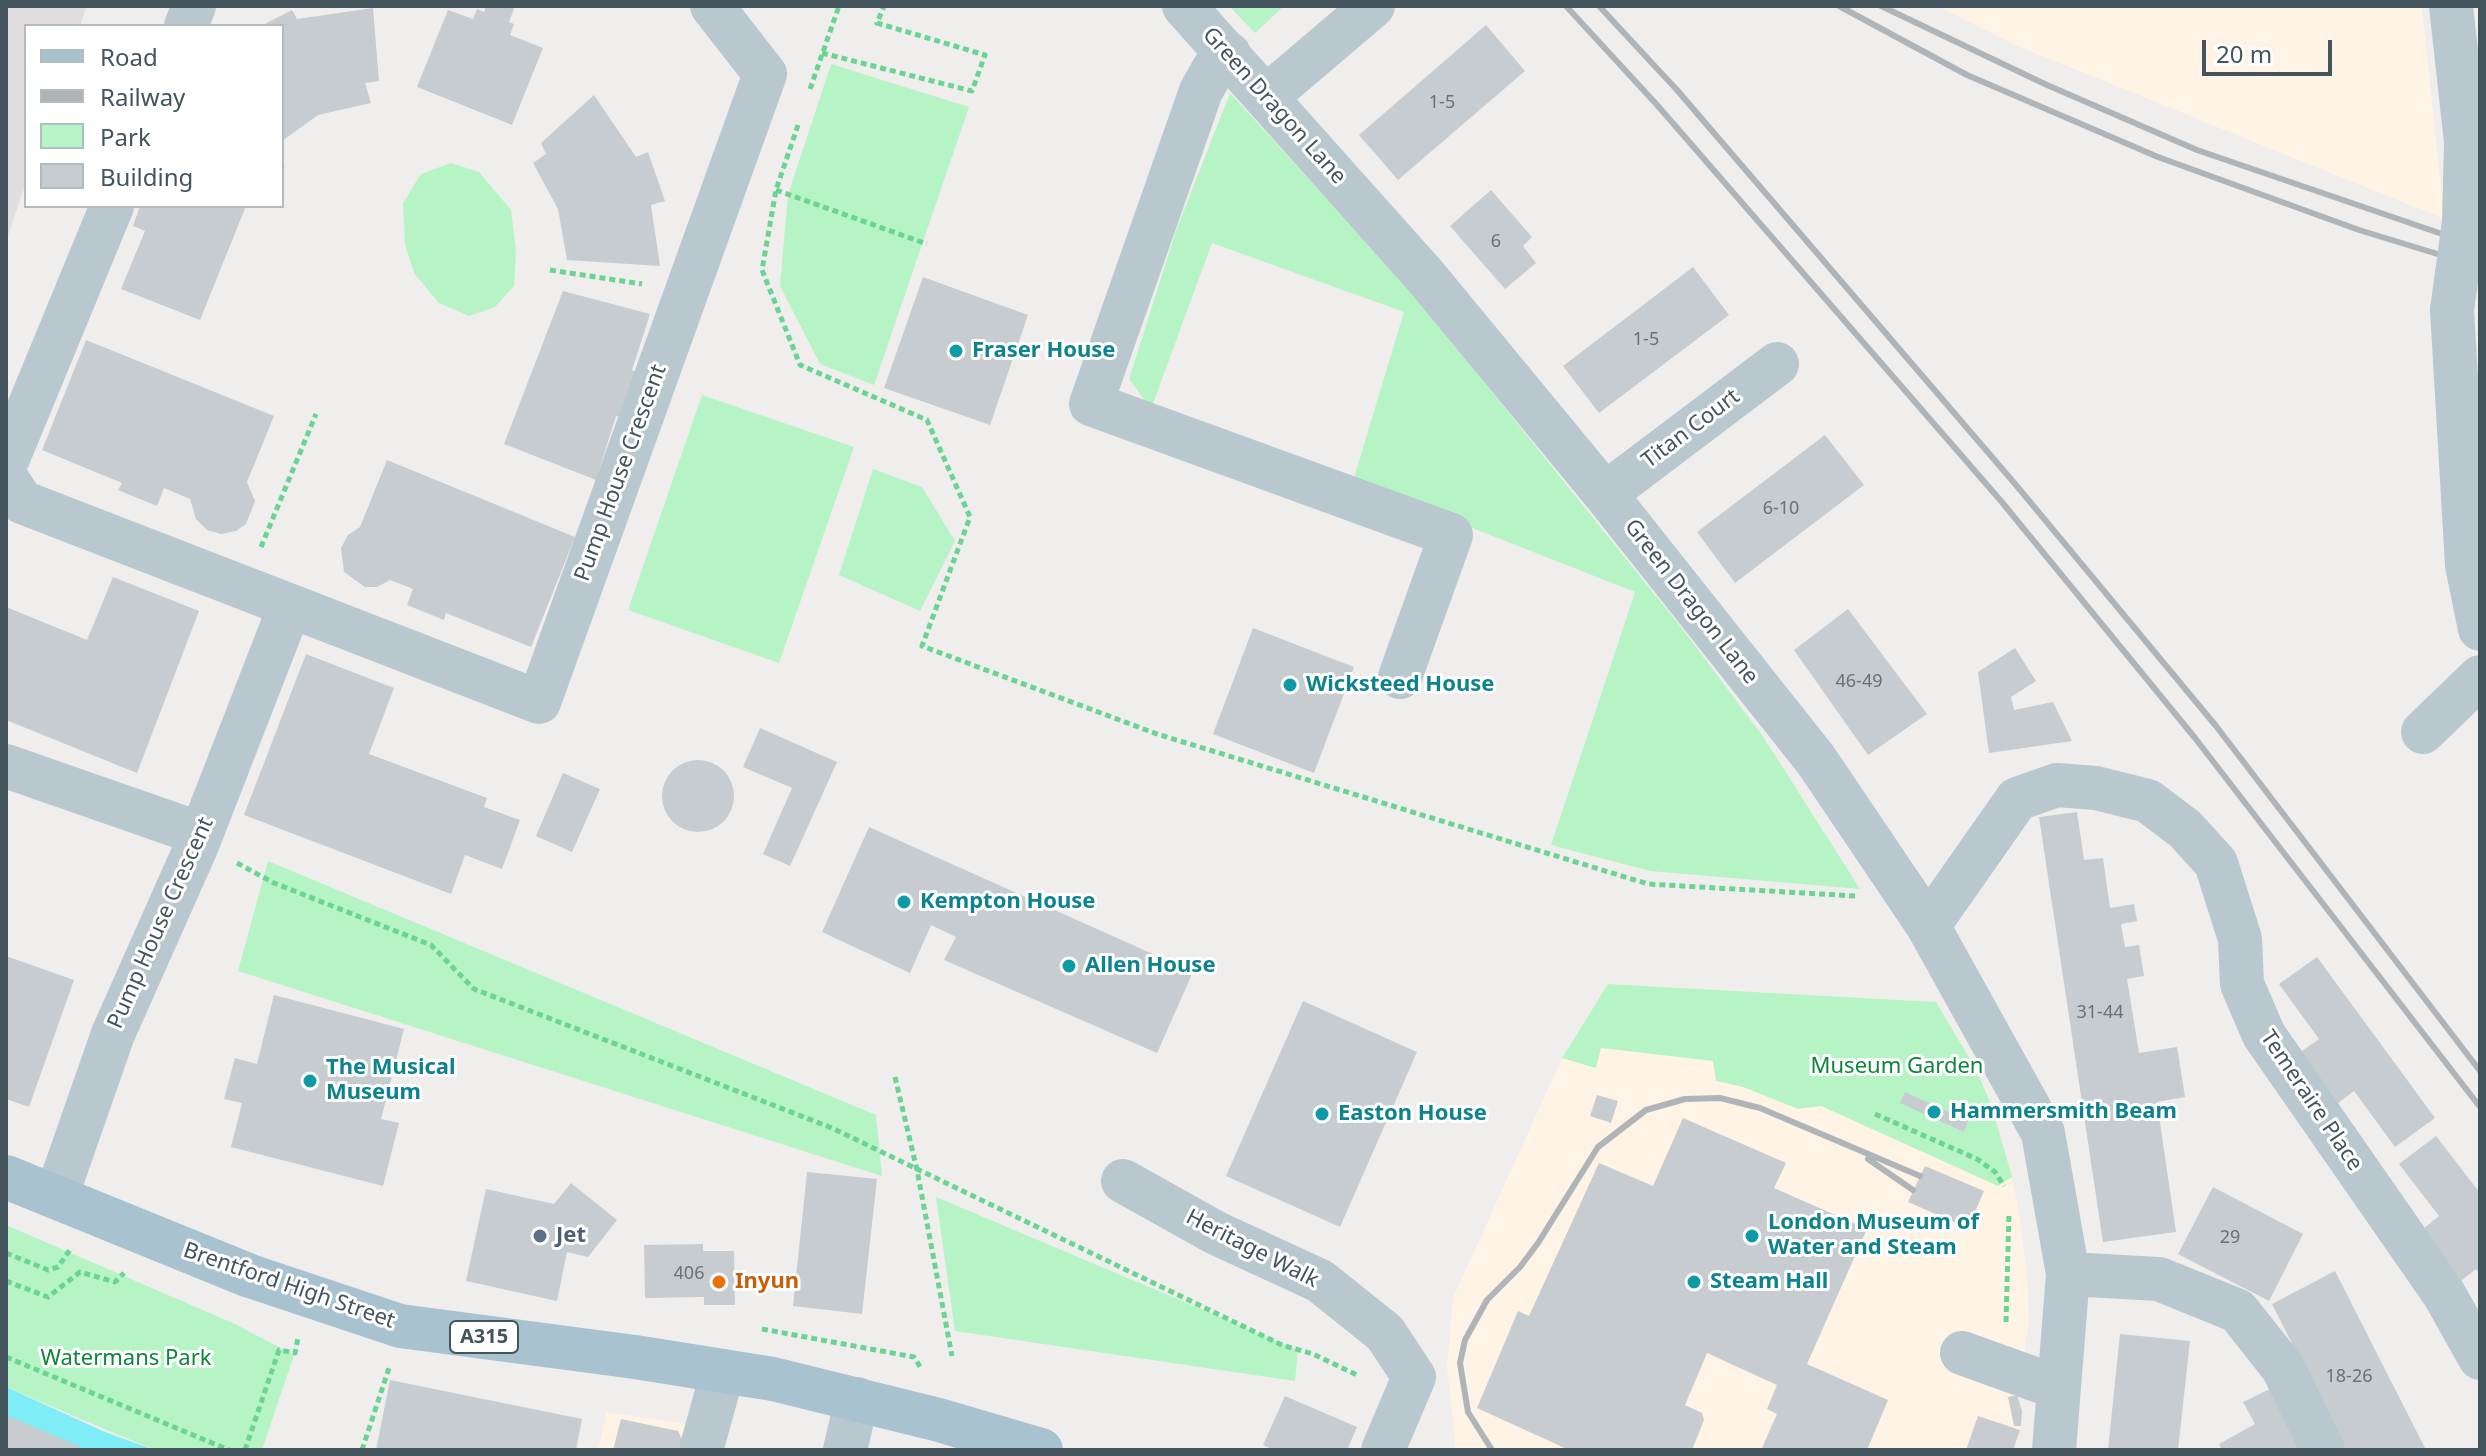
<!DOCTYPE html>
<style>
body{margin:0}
#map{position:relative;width:2486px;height:1456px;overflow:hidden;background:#f0eded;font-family:"Noto Sans",sans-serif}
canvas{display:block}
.frame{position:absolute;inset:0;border:8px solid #43545d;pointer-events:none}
.legend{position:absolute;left:24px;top:24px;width:260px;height:184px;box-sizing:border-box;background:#fff;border:2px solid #b4bbbe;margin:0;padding:10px 14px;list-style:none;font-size:24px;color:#43545d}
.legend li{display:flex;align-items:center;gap:16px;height:40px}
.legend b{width:40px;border:2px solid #b4bbbe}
.scale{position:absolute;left:2202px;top:40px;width:130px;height:36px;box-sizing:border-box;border:4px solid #43545d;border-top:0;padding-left:10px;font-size:24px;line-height:28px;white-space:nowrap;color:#43545d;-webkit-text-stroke:6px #fff;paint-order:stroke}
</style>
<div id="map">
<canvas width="2486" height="1456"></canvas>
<div class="frame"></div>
<ul class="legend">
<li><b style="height:10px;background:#a9c2d0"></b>Road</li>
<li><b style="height:10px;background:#afb4b9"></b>Railway</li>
<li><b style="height:22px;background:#b6f4c5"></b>Park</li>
<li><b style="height:22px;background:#c7ccd1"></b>Building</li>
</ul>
<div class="scale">20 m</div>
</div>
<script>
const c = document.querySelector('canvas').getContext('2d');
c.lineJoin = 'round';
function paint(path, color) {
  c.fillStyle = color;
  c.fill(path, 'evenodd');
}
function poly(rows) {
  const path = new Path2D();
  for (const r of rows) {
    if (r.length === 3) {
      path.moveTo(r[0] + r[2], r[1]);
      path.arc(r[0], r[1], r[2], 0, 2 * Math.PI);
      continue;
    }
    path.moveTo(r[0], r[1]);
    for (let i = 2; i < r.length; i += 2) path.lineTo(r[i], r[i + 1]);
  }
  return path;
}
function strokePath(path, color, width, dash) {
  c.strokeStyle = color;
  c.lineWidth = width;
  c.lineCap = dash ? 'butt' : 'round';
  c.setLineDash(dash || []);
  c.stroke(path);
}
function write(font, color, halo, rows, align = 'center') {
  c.font = font + ' "Noto Sans",sans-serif';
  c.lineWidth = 6;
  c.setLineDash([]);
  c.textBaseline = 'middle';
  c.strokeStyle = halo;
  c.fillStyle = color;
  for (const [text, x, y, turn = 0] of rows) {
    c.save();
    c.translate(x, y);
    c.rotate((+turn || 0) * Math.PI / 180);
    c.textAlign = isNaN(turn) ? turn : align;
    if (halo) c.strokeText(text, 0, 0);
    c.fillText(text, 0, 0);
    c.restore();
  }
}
const commercial = poly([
 [1937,6,2422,6,2444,219,2015,45],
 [1608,984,1936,1002,1976,1069,1991,1104,2017,1200,2027,1273,2029,1322,2017,1395,2022,1422,2013,1450,1456,1450,1447,1368,1453,1298,1562,1058],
 [607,1412,698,1426,689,1450,598,1450]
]);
const education = poly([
 [6,6,87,6,80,26,26,26,26,183,6,241]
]);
const green = poly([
 [1229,6,1284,6,1255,33],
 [831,64,969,107,874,385,820,364,780,286,788,195],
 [1230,93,1409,289,1684,631,1764,738,1860,889,1650,871,1551,845,1635,592,1353,481,1404,312,1212,243,1151,409,1129,379,1176,231],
 [451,163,479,172,511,210,516,252,514,286,495,307,469,316,439,303,414,273,405,244,403,203,421,174],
 [702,395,854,447,779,663,628,610],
 [873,469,922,487,955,541,920,611,839,575],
 [268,861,876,1115,882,1176,238,971],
 [1608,984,1936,1002,1976,1069,1991,1104,2012,1177,1998,1186,1821,1106,1798,1109,1743,1087,1716,1081,1713,1061,1601,1048,1596,1068,1562,1058],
 [936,1197,1298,1350,1295,1381,955,1331],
 [6,1225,235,1324,294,1355,262,1450,154,1450,6,1387]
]);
const water = poly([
 [6,1387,105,1432,154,1450,6,1450]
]);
const building = poly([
 [486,6,515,6,509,22,514,24,510,35,543,48,512,125,417,87,448,10,473,19,477,9,484,12],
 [373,8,379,81,365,83,371,103,318,115,282,141,282,26,261,26,292,10,297,19],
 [1486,25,1525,71,1398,180,1359,135],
 [594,95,636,157,648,152,665,201,651,205,660,266,567,260,558,209,533,163,546,154,541,143],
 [1491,190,1532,237,1523,246,1536,263,1505,289,1450,226],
 [140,206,246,206,200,320,121,289,145,231,133,226],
 [1693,267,1729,315,1599,413,1563,366],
 [923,277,1028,315,990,425,884,388],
 [563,291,650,314,632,370,639,373,624,418,616,416,596,480,504,444],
 [86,340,274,416,247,482,255,501,246,524,236,531,221,534,207,530,196,519,190,499,164,488,157,506,118,490,122,483,42,450],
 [1825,435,1864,485,1735,583,1697,532],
 [387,460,575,537,531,647,446,613,444,620,407,605,413,589,390,580,377,587,365,587,344,572,341,548,348,535,360,527],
 [113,577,199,611,137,773,6,720,6,607,87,640],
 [1848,609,1927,714,1868,755,1794,650],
 [1253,628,1354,667,1314,773,1213,734],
 [2015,648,2036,681,2011,697,2014,710,2053,702,2072,741,1989,753,1978,672],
 [306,654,394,688,369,754,487,798,484,807,520,820,502,869,465,855,451,894,244,815],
 [760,728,837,762,790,866,763,854,792,788,743,767],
 [698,796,36],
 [563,773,600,789,572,852,536,836],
 [2077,812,2084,860,2103,858,2110,908,2134,904,2137,921,2121,924,2125,947,2139,945,2144,976,2127,979,2139,1053,2177,1047,2185,1097,2157,1102,2176,1232,2103,1242,2039,817],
 [869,827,1193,972,1157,1053,944,960,956,937,931,925,910,973,822,932],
 [6,956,74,980,29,1107,6,1099],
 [2317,957,2435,1118,2395,1147,2354,1091,2333,1107,2295,1056,2319,1039,2279,984],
 [274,995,404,1029,381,1119,399,1123,383,1186,231,1147,242,1103,224,1099,235,1058,257,1064],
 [1303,1001,1417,1052,1340,1227,1226,1176],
 [1905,1092,1968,1121,1964,1132,1900,1103],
 [1597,1095,1618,1101,1611,1123,1590,1116],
 [1683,1118,1786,1163,1774,1188,1867,1229,1807,1364,1888,1400,1867,1450,1761,1450,1777,1414,1767,1409,1777,1385,1707,1353,1685,1405,1702,1413,1704,1420,1692,1450,1569,1450,1477,1408,1518,1311,1529,1316,1599,1163,1653,1186],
 [2436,1136,2480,1193,2480,1275,2476,1269,2452,1288,2413,1237,2439,1216,2399,1164],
 [1925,1166,1984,1191,1968,1228,1908,1202],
 [807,1172,877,1179,862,1314,793,1306],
 [571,1183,617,1220,588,1257,567,1252,557,1301,466,1281,486,1189,554,1204],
 [2213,1187,2303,1234,2269,1301,2178,1254],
 [703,1244,703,1251,734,1251,735,1305,704,1305,704,1297,645,1298,644,1245],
 [2335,1271,2426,1450,2346,1450,2272,1304],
 [2120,1334,2190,1341,2178,1450,2108,1450],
 [390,1380,582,1419,576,1450,376,1450],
 [2270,1389,2302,1450,2222,1450,2219,1444,2255,1424,2243,1402],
 [2017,1395,2022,1411,2021,1426,2014,1426,2008,1397],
 [1285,1396,1357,1427,1347,1450,1274,1450,1263,1445],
 [6,1415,83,1448,83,1450,6,1450],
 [1978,1416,2020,1430,2013,1450,1966,1450],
 [621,1419,678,1431,687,1450,613,1450]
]);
const path = poly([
 [822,53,972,91,985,55,877,23,884,6],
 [810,89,839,6],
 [798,125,776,190,762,270,800,365,927,420,970,517,922,646,1157,734,1648,884,1855,896],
 [282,167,283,168],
 [776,190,927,244],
 [550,270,642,284],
 [261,547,316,414],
 [237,863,274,883,431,945,474,989,832,1128,1282,1345,1313,1354,1357,1375],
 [895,1077,917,1170,952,1356],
 [1875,1114,1977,1159,1995,1172,2004,1186],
 [6,1253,48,1270,58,1267,71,1248],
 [6,1281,48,1297,80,1272,115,1282,124,1273],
 [2006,1322,2009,1212],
 [762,1329,914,1357,922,1370],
 [6,1357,229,1450],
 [245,1450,279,1350,295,1353,298,1338],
 [362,1450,389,1368]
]);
const minor = poly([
 [1184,6,1426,277,1605,494,1816,760,1928,926,2043,1133,2068,1274,2054,1450],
 [2451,6,2466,142,2464,222],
 [186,26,194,6],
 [1229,54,1214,68,1201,91,1091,404,1451,535,1400,677],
 [1266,97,1373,6],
 [2452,310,2467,565,2480,629],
 [6,463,112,206],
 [6,478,22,502,539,702,765,74,712,6],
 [1605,494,1777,364],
 [2423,732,2480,677],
 [6,766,201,834],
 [1928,926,2017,799,2057,785,2096,788,2148,801,2185,829,2216,863,2240,939,2242,984,2264,1035,2444,1294,2480,1358],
 [1123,1181,1216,1233,1320,1281,1385,1333,1414,1377,1383,1450],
 [56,1197,113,1034,197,845,290,606],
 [2068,1274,2159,1279,2238,1311,2283,1368,2323,1450],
 [1962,1353,2059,1388],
 [701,1450,723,1371],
 [845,1450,857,1399]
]);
const major = poly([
 [6,1177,250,1276,400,1326,635,1357,773,1379,939,1420,1041,1450]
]);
const rail = poly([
 [1566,6,1658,106,2001,501,2195,738,2480,1107],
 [1599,6,1677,90,2016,485,2216,726,2480,1071],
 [1839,6,1967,75,2158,157,2359,230,2480,267],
 [1881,6,2047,85,2197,150,2480,247],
 [1868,1159,1913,1190],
 [1492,1450,1468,1412,1460,1363,1465,1340,1487,1300,1520,1267,1538,1243,1598,1147,1646,1110,1685,1099,1720,1098,1760,1108,1920,1176]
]);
const minorBridge = poly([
 [2452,310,2464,222]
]);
const markers = [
 [956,351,8,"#0f9aa8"],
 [1290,685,8,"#0f9aa8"],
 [904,902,8,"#0f9aa8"],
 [1069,966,8,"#0f9aa8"],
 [310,1081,8,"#0f9aa8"],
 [1934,1112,8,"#0f9aa8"],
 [1322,1114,8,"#0f9aa8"],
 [540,1236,8,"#5c6f8a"],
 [1752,1236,8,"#0f9aa8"],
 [719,1282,8,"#e8710a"],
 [1694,1282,8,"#0f9aa8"]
];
const numberNames = [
 ["1-5",1442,103],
 ["6",1496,242],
 ["1-5",1646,340],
 ["6-10",1781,509],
 ["46-49",1859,682],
 ["31-44",2100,1013],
 ["29",2230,1238],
 ["406",689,1274],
 ["18-26",2349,1377]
];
const shields = [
 [484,1337,68]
];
const shieldNames = [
 ["A315",484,1337]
];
const streetNames = [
 ["Green Dragon Lane",1274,106,48],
 ["Titan Court",1691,429,-37],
 ["Pump House Crescent",621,473,-70],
 ["Green Dragon Lane",1691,602,52],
 ["Pump House Crescent",161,923,-66],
 ["Temeraire Place",2311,1101,56],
 ["Heritage Walk",1252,1249,27],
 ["Brentford High Street",289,1286,19]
];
const cultureNames = [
 ["Fraser House",972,351],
 ["Wicksteed House",1306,685],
 ["Kempton House",920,902],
 ["Allen House",1085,966],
 ["The Musical",326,1068],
 ["Museum",326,1093],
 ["Hammersmith Beam",1950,1112],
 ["Easton House",1338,1114],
 ["London Museum of",1768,1223],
 ["Water and Steam",1768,1248],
 ["Steam Hall",1710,1282]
];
const parkNames = [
 ["Museum Garden",1897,1067],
 ["Watermans Park",126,1359]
];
const serviceNames = [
 ["Jet",556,1236]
];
const foodNames = [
 ["Inyun",735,1282]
];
paint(commercial, '#fef3e4');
paint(education, '#e2dee0');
paint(green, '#b6f4c5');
paint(water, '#7eedf6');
paint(building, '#c7ccd1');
strokePath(path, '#6ad592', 5, [6, 4]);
strokePath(minor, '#b9c8cf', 44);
strokePath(major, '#a9c2d0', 44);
strokePath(rail, '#afb4b9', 6);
strokePath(minorBridge, '#b9c8cf', 44);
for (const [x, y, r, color] of markers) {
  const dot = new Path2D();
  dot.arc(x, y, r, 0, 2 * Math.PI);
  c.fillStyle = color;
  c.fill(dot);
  strokePath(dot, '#fff', 3);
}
write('18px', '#64727a', null, numberNames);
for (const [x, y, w] of shields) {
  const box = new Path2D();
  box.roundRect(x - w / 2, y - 16, w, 32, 6);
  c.fillStyle = '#fff';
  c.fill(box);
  strokePath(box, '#43545d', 2);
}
write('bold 20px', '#43545d', null, shieldNames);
write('22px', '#43545d', '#fff', streetNames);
write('bold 22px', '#0d838f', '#fff', cultureNames, 'left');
write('22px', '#0c8638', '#fff', parkNames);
write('bold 22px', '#4e5e75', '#fff', serviceNames, 'left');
write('bold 22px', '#c56008', '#fff', foodNames, 'left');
</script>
